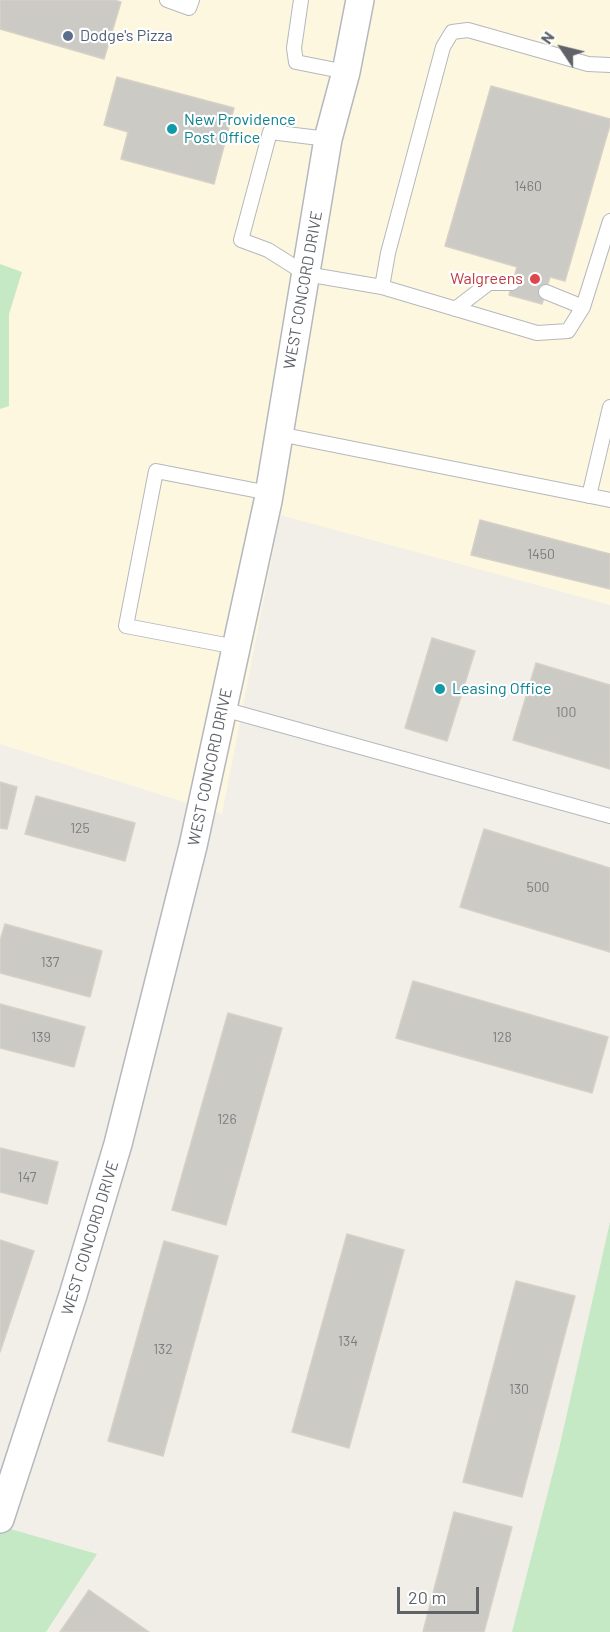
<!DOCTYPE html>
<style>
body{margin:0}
#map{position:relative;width:610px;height:1632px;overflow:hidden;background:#f1efe8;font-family:Barlow,sans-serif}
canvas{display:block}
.north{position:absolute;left:532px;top:18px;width:60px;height:60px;-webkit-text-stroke:4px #fff;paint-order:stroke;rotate:305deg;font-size:16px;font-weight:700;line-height:24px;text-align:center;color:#5f6368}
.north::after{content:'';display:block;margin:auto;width:21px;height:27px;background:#5f6368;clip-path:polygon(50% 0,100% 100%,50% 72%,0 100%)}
.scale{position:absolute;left:397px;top:1587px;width:82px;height:27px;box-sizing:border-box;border:3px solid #5f6368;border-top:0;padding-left:8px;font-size:18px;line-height:21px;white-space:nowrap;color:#5f6368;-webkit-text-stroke:4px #fff;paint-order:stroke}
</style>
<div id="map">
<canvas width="610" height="1632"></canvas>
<div class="north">N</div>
<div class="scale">20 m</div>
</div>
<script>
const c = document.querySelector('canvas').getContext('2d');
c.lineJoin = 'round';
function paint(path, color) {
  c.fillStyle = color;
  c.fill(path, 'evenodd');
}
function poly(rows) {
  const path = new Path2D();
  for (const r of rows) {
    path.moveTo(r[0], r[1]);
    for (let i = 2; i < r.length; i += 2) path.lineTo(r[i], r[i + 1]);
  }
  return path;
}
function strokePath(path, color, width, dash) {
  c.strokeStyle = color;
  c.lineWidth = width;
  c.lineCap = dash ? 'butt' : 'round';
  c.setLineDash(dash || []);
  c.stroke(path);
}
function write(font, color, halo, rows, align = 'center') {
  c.font = font + ' Barlow,sans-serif';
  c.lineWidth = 4.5;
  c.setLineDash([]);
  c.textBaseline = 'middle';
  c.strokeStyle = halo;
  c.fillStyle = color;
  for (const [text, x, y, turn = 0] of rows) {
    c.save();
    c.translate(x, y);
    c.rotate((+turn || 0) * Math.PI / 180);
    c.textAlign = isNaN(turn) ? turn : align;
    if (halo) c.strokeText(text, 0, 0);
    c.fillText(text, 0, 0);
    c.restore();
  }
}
const commercial = poly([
 [0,0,610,0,610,605,280,515,222,814,0,744]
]);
const green = poly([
 [0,264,22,272,9,314,9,406,0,409],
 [610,1222,610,1632,512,1632,559,1449],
 [0,1526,97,1554,46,1632,0,1632]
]);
const building = poly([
 [0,0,114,0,121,2,104,59,0,29,0,0],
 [117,77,234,108,214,184,121,159,128,132,104,125,117,77],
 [491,86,610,119,610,125,565,281,550,277,542,304,509,295,517,267,445,246,491,86],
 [480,520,610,554,610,589,471,555,480,520],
 [432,638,475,651,447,741,405,728,432,638],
 [536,663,610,685,610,769,513,740,536,663],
 [0,782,17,787,7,829,0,828,0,782],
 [36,796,135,823,125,861,25,834,36,796],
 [484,829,610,868,610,952,460,907,484,829],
 [5,924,102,951,90,997,0,973,0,941,5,924],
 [413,981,608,1037,592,1093,396,1038,413,981],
 [0,1004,85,1027,74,1067,0,1048,0,1004],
 [228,1013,282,1028,226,1225,172,1210,228,1013],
 [0,1148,58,1162,47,1204,0,1192,0,1148],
 [347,1234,404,1250,349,1448,292,1432,347,1234],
 [0,1240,34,1251,0,1352,0,1240],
 [164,1241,218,1256,163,1456,108,1441,164,1241],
 [516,1281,575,1296,522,1497,463,1482,516,1281],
 [454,1512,512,1527,484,1632,423,1632,454,1512],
 [89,1590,149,1632,60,1632,89,1590]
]);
const service = poly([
 [167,0,189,8,192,0],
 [301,0,294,48,296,62,346,72],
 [610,65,588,64,468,30,452,32,443,47,388,253,382,287,537,333,568,331,583,307,610,221],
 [328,139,270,132,241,240,268,250,306,274,382,287],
 [546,292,583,307],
 [455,309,489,283,512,283],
 [279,434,610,500],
 [589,496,610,407],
 [236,647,126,626,156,471,269,493],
 [223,709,610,816]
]);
const minor = poly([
 [0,1519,73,1295,118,1144,193,846,268,501,328,139,346,72,360,0]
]);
const markers = [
 [68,36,6,"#5c6f8a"],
 [172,129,6,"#0f9aa8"],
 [535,279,6,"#e0444e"],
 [440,689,6,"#0f9aa8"]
];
const numberNames = [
 ["1460",528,186],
 ["1450",541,554],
 ["100",566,712],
 ["125",80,828],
 ["500",538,887],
 ["137",50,962],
 ["139",41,1037],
 ["128",502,1037],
 ["126",227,1119],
 ["147",27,1177],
 ["134",348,1341],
 ["132",163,1349],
 ["130",519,1389]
];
const serviceNames = [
 ["Dodge's Pizza",80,36]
];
const cultureNames = [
 ["New Providence",184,120],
 ["Post Office",184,138],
 ["Leasing Office",452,689]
];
const healthNames = [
 ["Walgreens",523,279]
];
const streetNames = [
 ["WEST CONCORD DRIVE",303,290,-80],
 ["WEST CONCORD DRIVE",210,767,-78],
 ["WEST CONCORD DRIVE",90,1238,-73]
];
paint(commercial, '#fef7e0');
paint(green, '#c5e8c5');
paint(building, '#cccac5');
strokePath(building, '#d6d1c6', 1.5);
strokePath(service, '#b5b8bc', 16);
strokePath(minor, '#b5b8bc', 30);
strokePath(service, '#fff', 14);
strokePath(minor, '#fff', 27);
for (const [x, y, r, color] of markers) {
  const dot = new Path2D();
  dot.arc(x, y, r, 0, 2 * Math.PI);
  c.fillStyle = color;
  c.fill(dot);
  strokePath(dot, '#fff', 2);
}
write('14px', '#7a7d7f', null, numberNames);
write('16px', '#4e5e75', '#fff', serviceNames, 'left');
write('16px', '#0d838f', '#fff', cultureNames, 'left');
write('16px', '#be3a42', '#fff', healthNames, 'right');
write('16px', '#5f6368', '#fff', streetNames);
</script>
